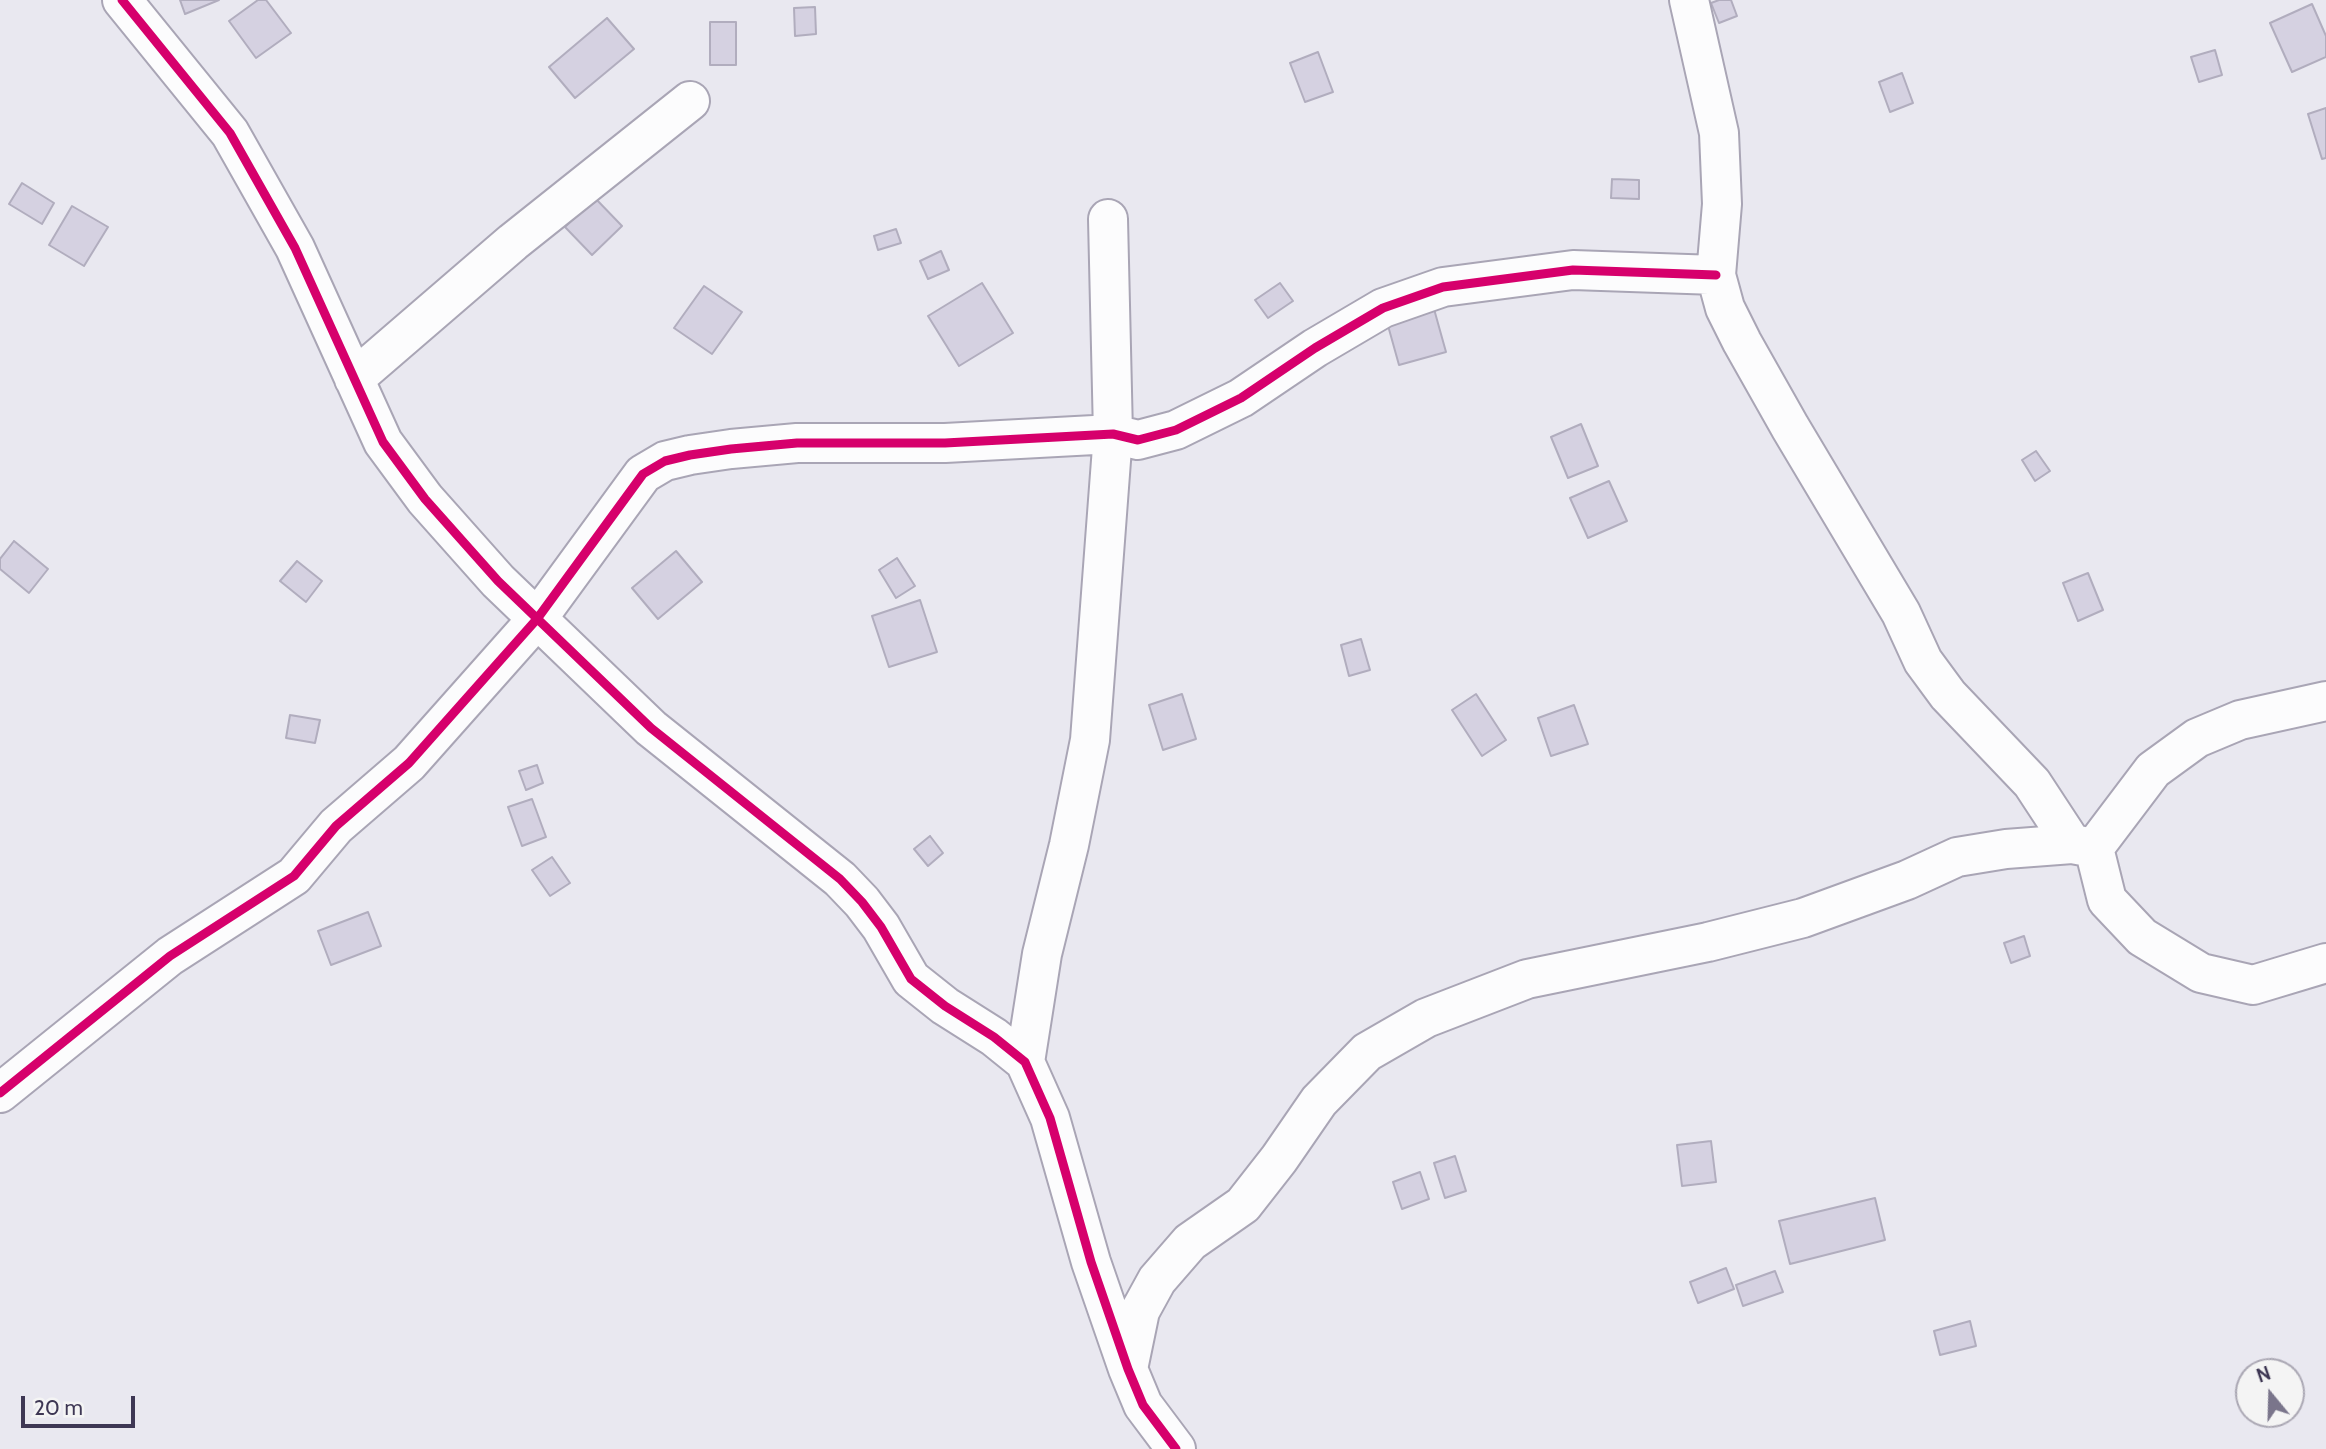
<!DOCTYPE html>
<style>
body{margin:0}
#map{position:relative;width:2326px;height:1449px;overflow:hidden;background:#e9e8f0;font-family:Cabin,sans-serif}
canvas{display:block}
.north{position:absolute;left:2235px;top:1358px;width:70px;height:70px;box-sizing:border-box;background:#f4f4f4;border:2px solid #aba8b4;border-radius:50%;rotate:341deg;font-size:19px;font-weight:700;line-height:28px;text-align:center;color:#3e3754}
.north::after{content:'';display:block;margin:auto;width:24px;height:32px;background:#7a758b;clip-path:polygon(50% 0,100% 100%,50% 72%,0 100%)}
.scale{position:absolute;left:21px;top:1396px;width:114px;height:32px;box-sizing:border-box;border:4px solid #3e3754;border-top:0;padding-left:9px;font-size:21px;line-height:24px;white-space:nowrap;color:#3e3754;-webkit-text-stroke:5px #f4f4f4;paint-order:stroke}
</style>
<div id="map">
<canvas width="2326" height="1449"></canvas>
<div class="north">N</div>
<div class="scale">20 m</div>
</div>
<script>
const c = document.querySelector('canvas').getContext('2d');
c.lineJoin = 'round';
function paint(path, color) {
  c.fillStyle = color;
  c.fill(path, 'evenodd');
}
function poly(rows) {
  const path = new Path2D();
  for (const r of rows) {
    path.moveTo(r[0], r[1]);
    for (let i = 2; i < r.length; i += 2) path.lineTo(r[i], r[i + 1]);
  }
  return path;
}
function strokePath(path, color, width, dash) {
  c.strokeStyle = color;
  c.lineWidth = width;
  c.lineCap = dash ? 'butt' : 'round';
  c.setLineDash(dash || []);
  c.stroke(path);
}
const building = poly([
 [180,0,219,0,185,14,180,0],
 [258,0,266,0,291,33,256,58,229,21,258,0],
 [1719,0,1731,0,1737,16,1719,23,1711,3,1719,0],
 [2312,4,2326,36,2326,57,2292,72,2270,23,2312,4],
 [815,7,816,34,795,36,794,8,815,7],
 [607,18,634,49,575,98,549,67,607,18],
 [710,22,736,22,736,65,710,65,710,22],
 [2215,50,2222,75,2199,82,2191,57,2215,50],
 [1318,52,1333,92,1305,102,1290,63,1318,52],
 [1902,73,1913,103,1890,112,1879,82,1902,73],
 [2326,108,2326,158,2322,159,2308,114,2326,108],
 [1612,179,1639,180,1639,199,1611,198,1612,179],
 [22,183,54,203,42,224,9,204,22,183],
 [595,198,622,226,592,255,565,227,595,198],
 [72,206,108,227,84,266,49,245,72,206],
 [896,229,901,243,878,250,874,236,896,229],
 [941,251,949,270,928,279,920,261,941,251],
 [982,283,1013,333,959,366,928,316,982,283],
 [1280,283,1293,301,1268,318,1255,300,1280,283],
 [704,286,742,312,712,354,674,328,704,286],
 [1434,309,1446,352,1399,365,1387,322,1434,309],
 [1581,424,1598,466,1568,478,1551,437,1581,424],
 [2036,451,2050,471,2035,481,2022,460,2036,451],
 [1609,481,1627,521,1588,538,1570,498,1609,481],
 [14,541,48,569,29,593,0,569,0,559,14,541],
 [676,551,702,582,658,619,632,588,676,551],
 [897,558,915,586,896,598,879,570,897,558],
 [297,561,322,581,306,602,280,581,297,561],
 [2088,573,2103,610,2078,621,2063,583,2088,573],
 [920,600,937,652,889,667,872,616,920,600],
 [1361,639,1370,670,1349,676,1341,645,1361,639],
 [1182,694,1196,739,1163,750,1149,705,1182,694],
 [1476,694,1506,740,1482,756,1452,710,1476,694],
 [1574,705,1588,744,1551,756,1538,718,1574,705],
 [290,715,320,720,315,743,286,738,290,715],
 [537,765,543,783,526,790,519,771,537,765],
 [532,799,546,837,522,846,508,807,532,799],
 [930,836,943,853,928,866,914,849,930,836],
 [552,857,570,883,550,896,532,870,552,857],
 [368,912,381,946,331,965,318,931,368,912],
 [2024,936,2030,956,2011,963,2004,943,2024,936],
 [1711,1141,1716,1182,1682,1186,1677,1145,1711,1141],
 [1455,1156,1466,1191,1445,1198,1434,1163,1455,1156],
 [1420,1172,1429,1199,1402,1209,1393,1182,1420,1172],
 [1875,1198,1885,1240,1790,1264,1779,1221,1875,1198],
 [1726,1268,1734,1289,1698,1303,1690,1282,1726,1268],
 [1775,1271,1783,1292,1743,1306,1736,1285,1775,1271],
 [1970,1321,1976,1346,1940,1355,1934,1331,1970,1321]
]);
const minor = poly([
 [122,0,230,133,295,248,383,442,425,499,498,581,651,728,840,879,862,902,881,927,911,979,945,1006,994,1037,1025,1062,1050,1118,1091,1262,1128,1369,1143,1405,1176,1449],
 [1689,0,1719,133,1722,204,1716,275,1725,308,1742,342,1790,427,1901,613,1923,661,1948,695,2032,783,2072,844],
 [354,379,513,242,690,101],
 [2094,848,2107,900,2142,937,2201,973,2253,985,2326,963],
 [1025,1062,1042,954,1069,845,1090,740,1113,434,1108,219],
 [0,1093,170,956,294,876,336,826,409,763,537,619,643,474,665,461,690,455,731,449,797,443,945,443,1113,434,1138,440,1176,430,1241,398,1315,348,1383,308,1443,287,1573,270,1716,275],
 [1128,1369,1140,1311,1157,1280,1190,1242,1243,1205,1279,1159,1319,1101,1367,1052,1426,1018,1527,979,1708,942,1803,918,1907,880,1957,857,2006,849,2072,844,2094,848,2153,770,2197,738,2240,720,2326,701]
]);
const cycleway = poly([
 [122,0,230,133,295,248,383,442,425,499,498,581,651,728,840,879,862,902,881,927,911,979,945,1006,994,1037,1025,1062,1050,1118,1091,1262,1128,1369,1143,1405,1176,1449],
 [0,1093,170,956,294,876,336,826,409,763,537,619,643,474,665,461,690,455,731,449,797,443,945,443,1113,434,1138,440,1176,430,1241,398,1315,348,1383,308,1443,287,1573,270,1716,275]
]);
paint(building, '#d5d1e1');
strokePath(building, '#b1adbe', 2);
strokePath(minor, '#a9a5b5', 42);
strokePath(minor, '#fcfcfd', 38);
strokePath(cycleway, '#d6006c', 9);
</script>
